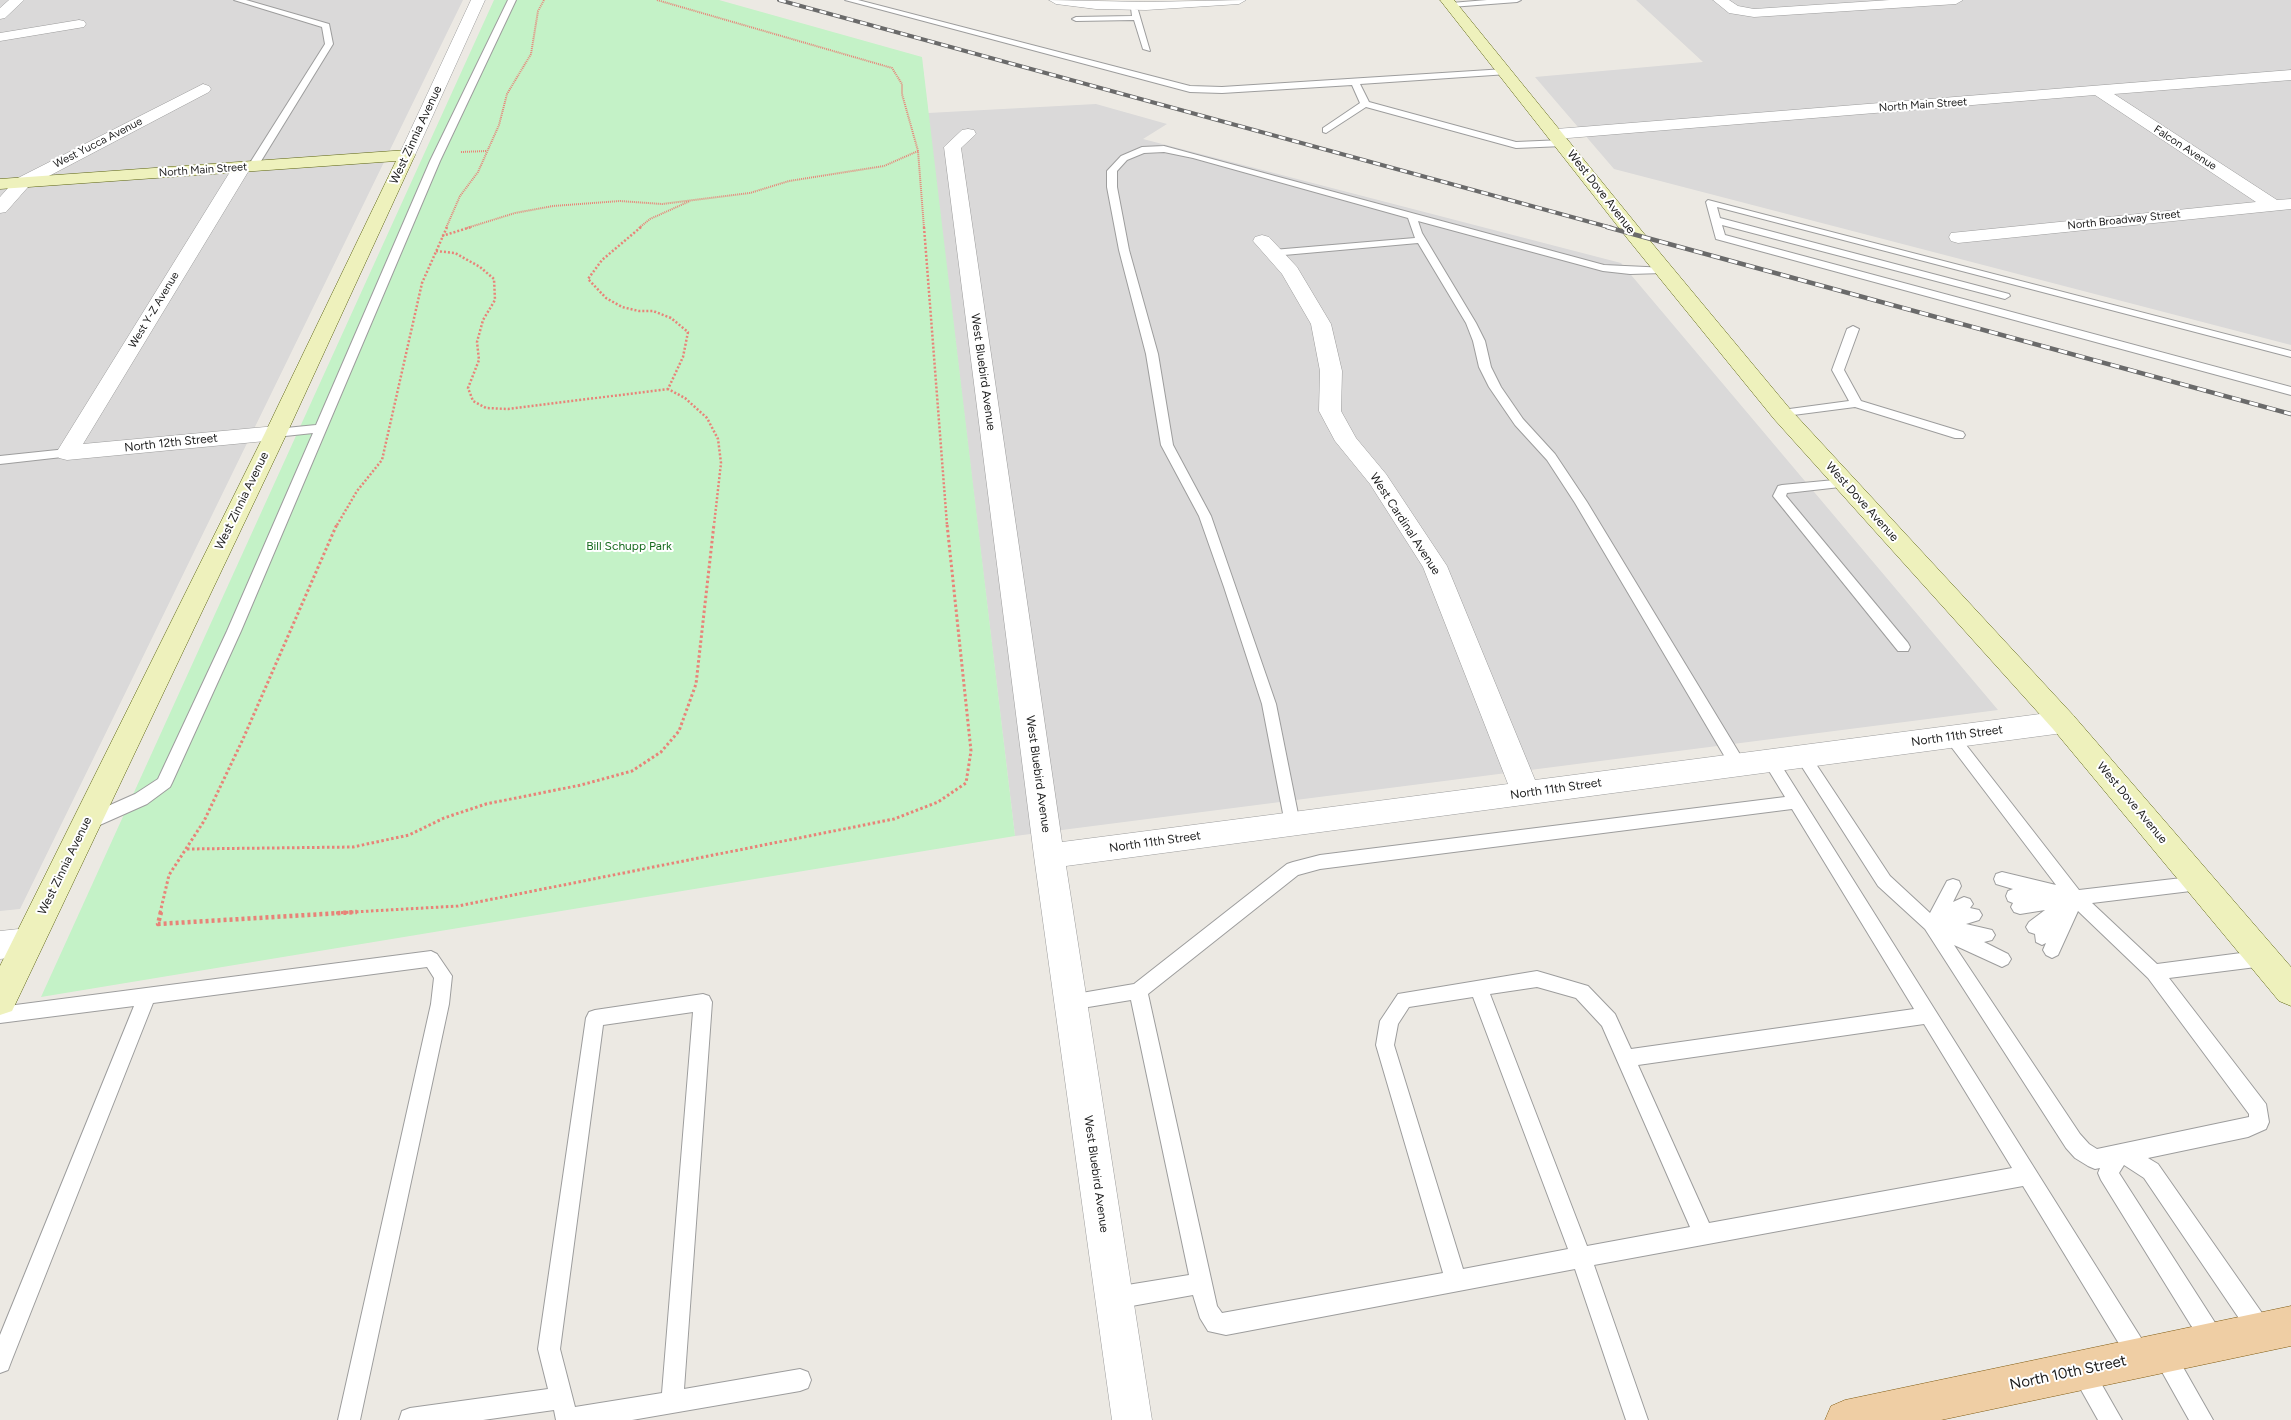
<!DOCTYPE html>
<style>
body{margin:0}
canvas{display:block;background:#ece9e3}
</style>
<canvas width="2291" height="1420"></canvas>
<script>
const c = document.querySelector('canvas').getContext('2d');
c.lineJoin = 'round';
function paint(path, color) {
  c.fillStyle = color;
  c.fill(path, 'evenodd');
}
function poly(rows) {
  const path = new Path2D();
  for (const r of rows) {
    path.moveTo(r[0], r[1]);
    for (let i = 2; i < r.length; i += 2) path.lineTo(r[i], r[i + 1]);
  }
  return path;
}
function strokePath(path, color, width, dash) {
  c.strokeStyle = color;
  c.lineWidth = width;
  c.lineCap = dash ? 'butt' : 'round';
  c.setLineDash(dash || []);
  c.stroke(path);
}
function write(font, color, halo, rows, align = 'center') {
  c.font = font + ' Figtree,sans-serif';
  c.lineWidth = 4;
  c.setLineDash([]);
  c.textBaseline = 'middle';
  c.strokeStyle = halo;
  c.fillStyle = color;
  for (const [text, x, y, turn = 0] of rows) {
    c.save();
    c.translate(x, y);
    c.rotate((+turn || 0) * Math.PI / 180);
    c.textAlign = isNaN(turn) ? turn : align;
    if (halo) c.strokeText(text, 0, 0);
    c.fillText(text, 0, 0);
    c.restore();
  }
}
const residential = poly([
 [0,0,463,0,20,909,0,911],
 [1636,0,2291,0,2291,345,1614,169,1535,77,1703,62],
 [1096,104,1167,124,1143,139,1621,263,1998,710,1015,836,928,113]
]);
const park = poly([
 [494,0,719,0,922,57,1015,836,41,997]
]);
const pathFar3 = poly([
 [657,0,892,68,902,84,902,94,918,151,924,228],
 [461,152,487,151],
 [446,228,460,196,478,172,499,125,507,94,531,54,538,11,544,0],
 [467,228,515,213,553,206,620,201,662,204,750,193,789,181,884,166,918,151],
 [639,228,650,219,690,201]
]);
const pathFar2 = poly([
 [641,227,602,260,588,279,606,298,622,307,639,311,653,311,671,318,688,332,683,357,668,389,685,398,707,418,718,439,721,463,714,525],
 [924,227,947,525],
 [442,236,471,227],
 [436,251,455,253,480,267,494,279,495,300,483,320,477,342,479,360,468,388,473,401,486,408,508,409,668,389],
 [337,525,357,491,382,460,422,283,447,227]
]);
const pathFar1 = poly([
 [187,849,353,847,409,835,444,818,486,804,581,785,632,771,661,752,679,731,696,684,714,524],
 [160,913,169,875,204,821,243,739,337,524],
 [336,913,458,906,894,819,938,802,966,783,971,751,947,524]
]);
const path = poly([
 [161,912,158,924,357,912]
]);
const lane = poly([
 [234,0,246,0,329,24,333,44,258,166,253,169,248,166,325,44,322,27,234,0],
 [508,0,516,0,440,161,241,631,172,783,170,787,147,804,93,828,87,830,81,828,79,823,81,818,135,794,158,779,227,631,313,433,276,437,270,433,276,429,316,425,430,161,508,0],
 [845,0,858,0,1190,86,1222,87,1505,69,1509,72,1508,74,1360,84,1369,102,1516,142,1563,140,1568,143,1563,146,1516,148,1366,107,1326,133,1323,132,1323,128,1360,103,1352,85,1222,93,1190,92,845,0],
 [1487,0,1521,0,1517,2,1451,7,1447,5,1451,3,1487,0],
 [1131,8,1138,10,1150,51,1143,49,1134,20,1076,21,1072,19,1076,17,1132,16,1131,8],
 [1164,146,1604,265,1667,268,1667,272,1663,273,1630,274,1603,271,1418,221,1422,233,1476,323,1485,341,1491,367,1501,387,1523,419,1555,454,1587,502,1744,761,1746,765,1744,769,1738,771,1732,769,1575,503,1547,460,1515,425,1489,387,1479,367,1473,341,1466,323,1418,243,1273,256,1268,253,1273,250,1415,238,1408,218,1193,158,1164,152,1144,153,1127,160,1117,171,1117,187,1129,250,1158,354,1173,445,1211,516,1276,704,1300,824,1298,829,1292,831,1286,829,1262,704,1224,587,1199,516,1161,445,1146,354,1119,250,1107,187,1107,171,1121,156,1142,147,1164,146],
 [1708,200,2291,351,2291,357,1717,207,1720,218,2009,294,2010,296,2005,299,1722,225,1725,235,2291,387,2291,395,1716,239,1706,202,1708,200],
 [1853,326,1859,329,1844,370,1861,401,1963,432,1965,435,1963,438,1955,438,1855,407,1778,417,1778,411,1782,410,1849,401,1832,370,1847,329,1853,326],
 [67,449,71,450,73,453,71,456,0,464,0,456,67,449],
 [1845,479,1849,480,1851,483,1849,486,1787,493,1786,496,1908,643,1910,647,1908,651,1898,651,1773,496,1778,486,1782,485,1845,479],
 [1951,730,1956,732,2079,890,2199,876,2205,878,2207,883,2205,888,2199,890,2092,903,2157,964,2264,950,2270,953,2273,958,2270,963,2264,966,2169,978,2266,1104,2269,1122,2266,1129,2248,1137,2148,1158,2158,1164,2269,1323,2272,1331,2269,1339,2261,1342,2253,1339,2144,1178,2124,1165,2119,1173,2221,1332,2224,1340,2221,1348,2213,1351,2205,1348,2101,1180,2098,1173,2100,1168,2095,1169,2088,1166,2075,1158,2066,1148,1925,929,1878,886,1795,756,1798,752,1803,750,1808,752,1890,876,1930,913,1947,881,1953,879,1959,881,1961,886,1953,902,1964,897,1970,899,1973,904,1970,908,1979,910,1982,915,1979,920,1966,924,1992,930,1995,935,1992,940,1984,942,2008,954,2011,959,2008,964,2002,967,1954,945,2080,1134,2089,1144,2097,1149,2249,1117,2249,1114,2148,978,2078,911,2058,955,2052,958,2046,955,2043,950,2046,943,2042,945,2036,942,2035,934,2029,932,2026,927,2029,922,2045,910,2020,914,2014,912,2011,907,2013,903,2008,901,2006,896,2008,891,2013,889,1996,884,1994,879,1996,874,2002,872,2056,885,1946,740,1943,736,1946,732,1951,730],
 [1771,755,1776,757,2148,1349,2151,1357,2148,1365,2140,1368,2132,1365,2023,1186,1594,1265,1648,1420,1626,1420,1575,1269,1226,1335,1208,1331,1200,1318,1193,1295,1115,1309,1108,1305,1104,1298,1108,1291,1115,1287,1189,1275,1131,1000,1070,1010,1064,1008,1061,1002,1064,996,1134,984,1287,864,1293,862,1320,855,1785,797,1763,761,1766,757,1771,755],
 [1792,809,1914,1009,1631,1049,1615,1014,1588,986,1537,971,1398,994,1380,1021,1376,1045,1443,1273,1222,1313,1217,1306,1148,994,1298,875,1320,869,1792,809],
 [1537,987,1576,998,1602,1026,1690,1227,1587,1246,1490,994,1537,987],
 [1473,997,1568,1249,1463,1269,1394,1045,1398,1024,1409,1007,1473,997],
 [1924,1024,2012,1168,1709,1223,1638,1065,1924,1024],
 [431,951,437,954,452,976,449,1004,360,1420,338,1420,431,1004,434,978,427,967,153,1003,11,1362,8,1370,0,1373,0,1335,134,1006,0,1023,0,1007,431,951],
 [703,994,709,996,712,1002,684,1389,800,1369,808,1372,811,1380,808,1388,800,1391,632,1420,556,1420,554,1410,483,1420,399,1420,402,1411,410,1408,548,1389,538,1349,586,1018,589,1012,595,1010,703,994],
 [693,1012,662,1393,575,1407,560,1349,603,1025,693,1012],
 [2163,1343,2171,1346,2213,1420,2189,1420,2152,1354,2155,1346,2163,1343],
 [2082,1361,2090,1364,2122,1420,2098,1420,2071,1372,2074,1364,2082,1361]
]);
const street = poly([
 [9,0,24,0,5,18,0,19,0,8,9,0],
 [471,0,485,0,415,155,413,159,407,160,401,159,399,155,471,0],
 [1049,0,1146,2,1246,0,1239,4,1146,10,1096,9,1056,4,1049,0],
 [1713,0,1729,0,1738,6,1754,9,1890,0,1963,0,1956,4,1754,17,1729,13,1713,0],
 [79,20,84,21,86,24,84,27,0,41,0,33,79,20],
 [2291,70,2291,80,2114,94,2277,200,2291,199,2291,209,1958,243,1951,241,1949,237,1951,233,2256,202,2095,95,1556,139,1550,138,1548,134,1550,130,1556,129,2291,70],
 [203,84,209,86,211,89,209,92,28,187,6,212,0,213,0,197,16,179,203,84],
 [968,129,974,130,976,134,961,148,1062,842,1508,784,1423,567,1370,484,1335,441,1319,411,1320,371,1311,324,1282,274,1253,241,1255,237,1262,235,1269,237,1297,267,1331,324,1342,371,1341,411,1356,438,1386,474,1447,566,1535,780,2063,711,2073,715,2077,722,2073,729,2063,733,1066,866,1152,1420,1112,1420,1034,856,944,147,962,130,968,129],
 [242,162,248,163,251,167,83,444,276,426,284,428,287,433,284,438,276,440,67,460,59,458,56,453,233,167,236,163,242,162],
 [28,928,39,932,44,942,39,952,28,956,0,959,0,931,28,928]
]);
const secondary = poly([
 [1440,0,1454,0,1641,230,1790,409,2073,715,2291,967,2291,1006,2279,1001,2053,729,1774,419,1627,238,1440,0],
 [407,150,413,151,415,155,287,433,12,1011,0,1015,0,966,265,433,396,161,0,189,0,179,407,150]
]);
const primary = poly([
 [2291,1306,2291,1346,1941,1420,1825,1420,1831,1406,1845,1400,2291,1306]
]);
const railFar1 = poly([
 [779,0,1612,228]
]);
const rail = poly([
 [1607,227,2291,414]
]);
const farStreetnames = [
 ["North Main Street",1923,105,-4],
 ["West Yucca Avenue",98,143,-27],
 ["Falcon Avenue",2185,148,33],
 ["North Main Street",203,170,-4],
 ["North Broadway Street",2124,220,-6],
 ["West Y-Z Avenue",154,310,-59]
];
const streetNames = [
 ["West Zinnia Avenue",416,135,-65],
 ["West Dove Avenue",1601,192,52],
 ["West Bluebird Avenue",983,372,82],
 ["North 12th Street",171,443,-6],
 ["West Zinnia Avenue",242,501,-64],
 ["West Dove Avenue",1862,502,48],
 ["West Cardinal Avenue",1405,524,57],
 ["North 11th Street",1957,736,-8],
 ["West Bluebird Avenue",1038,774,82],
 ["North 11th Street",1556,789,-8],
 ["West Dove Avenue",2132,803,50],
 ["North 11th Street",1155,842,-8],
 ["West Zinnia Avenue",65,866,-64],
 ["West Bluebird Avenue",1096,1174,82]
];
const parkNames = [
 ["Bill Schupp Park",629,546]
];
const nearStreetnames = [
 ["North 10th Street",2068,1373,-12]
];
paint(residential, '#dad9d9');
paint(park, '#c4f2c7');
strokePath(lane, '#9d9d9d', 2);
strokePath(street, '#9d9d9d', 1);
strokePath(secondary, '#5c6412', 1);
strokePath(primary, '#825c12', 1);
strokePath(pathFar3, '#e88378', 2, [1, 1]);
strokePath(pathFar2, '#e88378', 2.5, [2, 2]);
strokePath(pathFar1, '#e88378', 3, [2.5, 2.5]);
strokePath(path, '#e88378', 4.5, [3, 3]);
paint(lane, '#fff');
paint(street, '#fff');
paint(secondary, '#eef1bc');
paint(primary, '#efcea4');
strokePath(railFar1, '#6a6a6a', 4);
strokePath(rail, '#6a6a6a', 4.5);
strokePath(railFar1, '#fff', 2.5, [7]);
strokePath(rail, '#fff', 3, [9]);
write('11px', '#1c1c1c', '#fff', farStreetnames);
write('12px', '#1c1c1c', '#fff', streetNames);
write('12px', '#186b1f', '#fff', parkNames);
write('15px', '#1c1c1c', '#fff', nearStreetnames);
</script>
